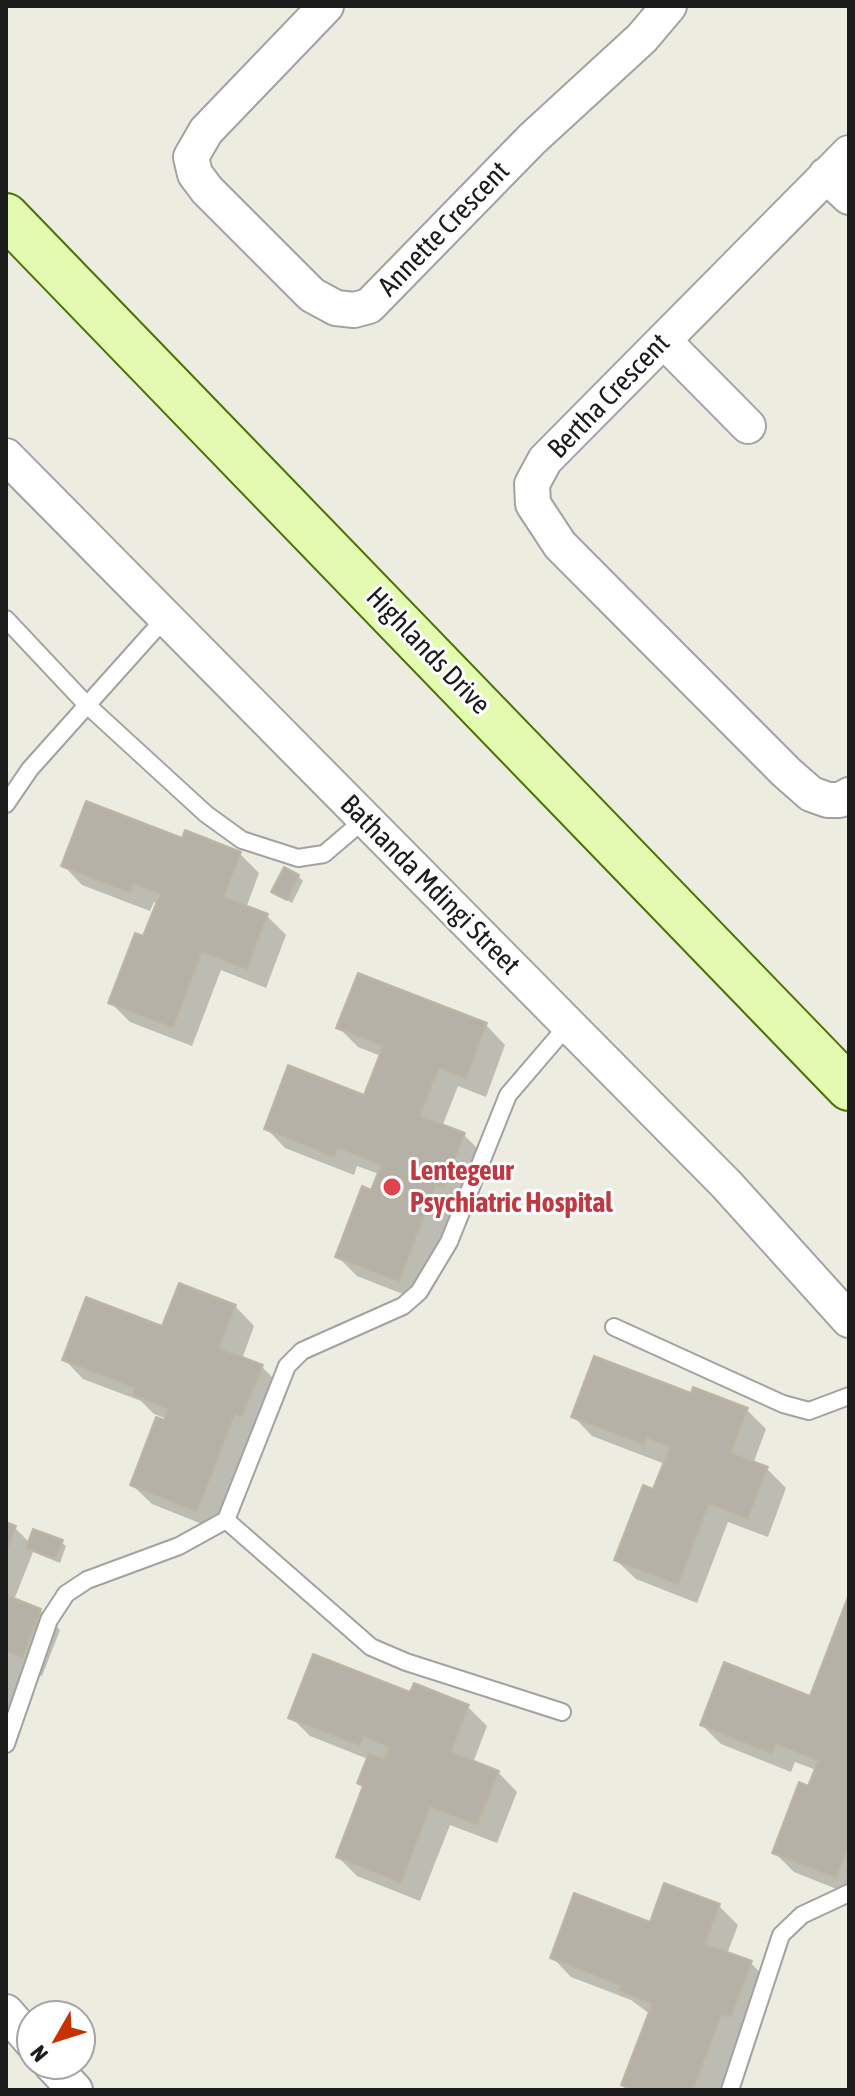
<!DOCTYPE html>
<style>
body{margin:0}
#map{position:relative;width:855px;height:2096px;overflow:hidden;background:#edece0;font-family:"Asap Condensed",sans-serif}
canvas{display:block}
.frame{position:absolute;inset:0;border:8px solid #1b1b1b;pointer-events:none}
.north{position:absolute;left:16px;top:2000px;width:80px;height:80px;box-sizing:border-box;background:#fff;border:2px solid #a4a4a4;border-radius:50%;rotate:231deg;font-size:22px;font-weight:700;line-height:32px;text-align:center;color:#1b1b1b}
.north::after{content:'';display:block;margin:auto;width:28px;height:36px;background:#c63300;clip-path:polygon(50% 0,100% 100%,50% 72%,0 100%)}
</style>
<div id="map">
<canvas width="855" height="2096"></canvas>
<div class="frame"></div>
<div class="north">N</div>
</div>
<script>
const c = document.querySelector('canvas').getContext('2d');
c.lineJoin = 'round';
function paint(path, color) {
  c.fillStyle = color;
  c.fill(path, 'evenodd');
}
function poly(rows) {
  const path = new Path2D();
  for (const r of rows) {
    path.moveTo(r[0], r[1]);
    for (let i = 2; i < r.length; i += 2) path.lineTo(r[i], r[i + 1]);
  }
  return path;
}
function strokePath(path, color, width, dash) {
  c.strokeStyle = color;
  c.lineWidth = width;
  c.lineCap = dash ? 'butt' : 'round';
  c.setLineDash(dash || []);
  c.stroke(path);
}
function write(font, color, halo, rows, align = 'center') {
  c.font = font + ' "Asap Condensed",sans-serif';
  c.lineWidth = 6;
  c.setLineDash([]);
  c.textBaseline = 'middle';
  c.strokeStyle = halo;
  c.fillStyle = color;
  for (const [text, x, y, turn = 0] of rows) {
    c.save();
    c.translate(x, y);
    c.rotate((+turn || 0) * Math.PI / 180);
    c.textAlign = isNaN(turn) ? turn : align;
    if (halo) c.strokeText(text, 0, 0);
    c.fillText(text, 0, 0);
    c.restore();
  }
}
const shadow = poly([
 [183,841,240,854,259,873,246,908,267,916,286,935,266,988,221,970,192,1046,130,1022,110,1002,145,939,158,904,154,902,150,911,82,885,63,865],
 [298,876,303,881,292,903,274,892],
 [486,1025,505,1045,486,1097,458,1086,442,1127,464,1135,483,1154,463,1206,456,1203,418,1300,357,1276,337,1256,379,1174,357,1166,354,1175,285,1148,266,1128,365,1097,381,1056,358,1047,339,1028],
 [235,1306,254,1326,242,1359,261,1366,281,1386,217,1530,152,1504,132,1485,167,1419,154,1414,141,1401,83,1379,64,1359],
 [692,1396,747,1410,766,1429,753,1464,767,1469,786,1488,768,1537,728,1522,697,1603,636,1579,616,1560,654,1492,665,1464,592,1436,573,1416],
 [6,1524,15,1528,30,1543,61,1542,66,1546,60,1563,33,1552,14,1600,40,1610,60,1630,42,1676,27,1670,6,1726],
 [849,1600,849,1894,794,1872,774,1852,816,1770,795,1762,791,1772,721,1744,702,1725,811,1698],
 [411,1695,468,1707,487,1726,473,1763,498,1772,517,1792,497,1843,450,1825,420,1901,357,1876,338,1857,365,1788,359,1783,368,1759,310,1736,291,1717],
 [719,1906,738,1925,727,1954,751,1963,770,1983,742,2032,720,2090,628,2090,623,2085,650,2014,631,2000,571,1977,552,1957]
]);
const building = poly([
 [86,801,182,838,185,830,241,852,224,897,268,914,247,970,202,952,173,1028,108,1003,135,933,143,936,160,894,134,884,130,893,61,866,86,801],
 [284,867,299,875,287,900,271,892,284,867],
 [358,973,487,1023,466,1079,439,1068,420,1116,465,1133,444,1188,436,1185,399,1282,335,1257,362,1186,371,1190,381,1165,338,1148,334,1157,264,1129,288,1065,364,1095,383,1046,336,1028,358,973],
 [179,1283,236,1305,219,1348,263,1365,242,1417,235,1414,197,1512,130,1485,156,1417,164,1420,168,1409,132,1395,135,1388,62,1360,86,1297,162,1326,179,1283],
 [594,1356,691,1393,693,1387,748,1408,731,1453,768,1467,748,1519,709,1504,678,1585,614,1560,643,1485,653,1489,670,1447,647,1438,644,1445,571,1417,594,1356],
 [6,1522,16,1526,6,1553,6,1522],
 [33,1529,63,1540,55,1559,26,1548,33,1529],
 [849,1594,849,1846,836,1878,772,1853,799,1782,808,1786,818,1761,776,1744,772,1754,700,1725,724,1662,810,1696,849,1594],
 [6,1595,41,1609,23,1658,8,1652,6,1657,6,1595],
 [313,1654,410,1692,414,1683,469,1705,451,1752,499,1771,477,1825,430,1807,401,1883,336,1857,363,1786,357,1783,369,1753,384,1759,389,1747,364,1737,360,1746,288,1718,313,1654],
 [664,1883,720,1904,705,1944,752,1961,731,2017,722,2014,693,2090,633,2090,621,2085,652,2004,619,1991,621,1986,550,1958,574,1893,650,1922,664,1883]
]);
const lane = poly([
 [6,619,86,704,206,814,242,840,298,858,324,854,365,819],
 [6,804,30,769,166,617],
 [614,1327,783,1404,809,1411,849,1396],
 [226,1520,371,1647,406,1662,562,1712],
 [6,1744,49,1620,66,1594,87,1580,179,1546,226,1520,287,1366,302,1351,403,1306,419,1292,449,1242,508,1095,568,1025],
 [730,2090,781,1935,802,1915,849,1893]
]);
const street = poly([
 [326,6,206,131,191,157,195,174,207,190,312,295,336,308,354,310,369,306,532,139,642,38,669,6],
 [849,153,545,460,532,484,533,504,560,545,786,772,811,794,828,800,840,800,849,795],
 [826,175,849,197],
 [664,341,748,426],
 [6,456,727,1185,849,1320],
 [6,2012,32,2042],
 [51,2064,75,2090]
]);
const secondary = poly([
 [6,216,849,1088]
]);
const markers = [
 [392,1187,10,"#e0444e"]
];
const streetNames = [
 ["Annette Crescent",444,229,-46],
 ["Bertha Crescent",609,396,-46],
 ["Highlands Drive",428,651,46],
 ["Bathanda Mdingi Street",430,885,45]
];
const healthNames = [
 ["Lentegeur",410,1171],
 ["Psychiatric Hospital",410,1203]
];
paint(shadow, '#0003');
paint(building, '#b6b1a6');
strokePath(building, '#bfb6a2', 2);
strokePath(lane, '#a2a2a2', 20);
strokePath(street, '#a2a2a2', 38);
strokePath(secondary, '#497103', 48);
strokePath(lane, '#fff', 16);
strokePath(street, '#fff', 34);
strokePath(secondary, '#e4fab1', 44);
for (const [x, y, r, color] of markers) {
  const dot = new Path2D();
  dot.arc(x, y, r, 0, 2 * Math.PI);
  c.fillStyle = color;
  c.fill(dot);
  strokePath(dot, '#fff', 3);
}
write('28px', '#1b1b1b', '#fff', streetNames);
write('bold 28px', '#be3a42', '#fff', healthNames, 'left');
</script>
